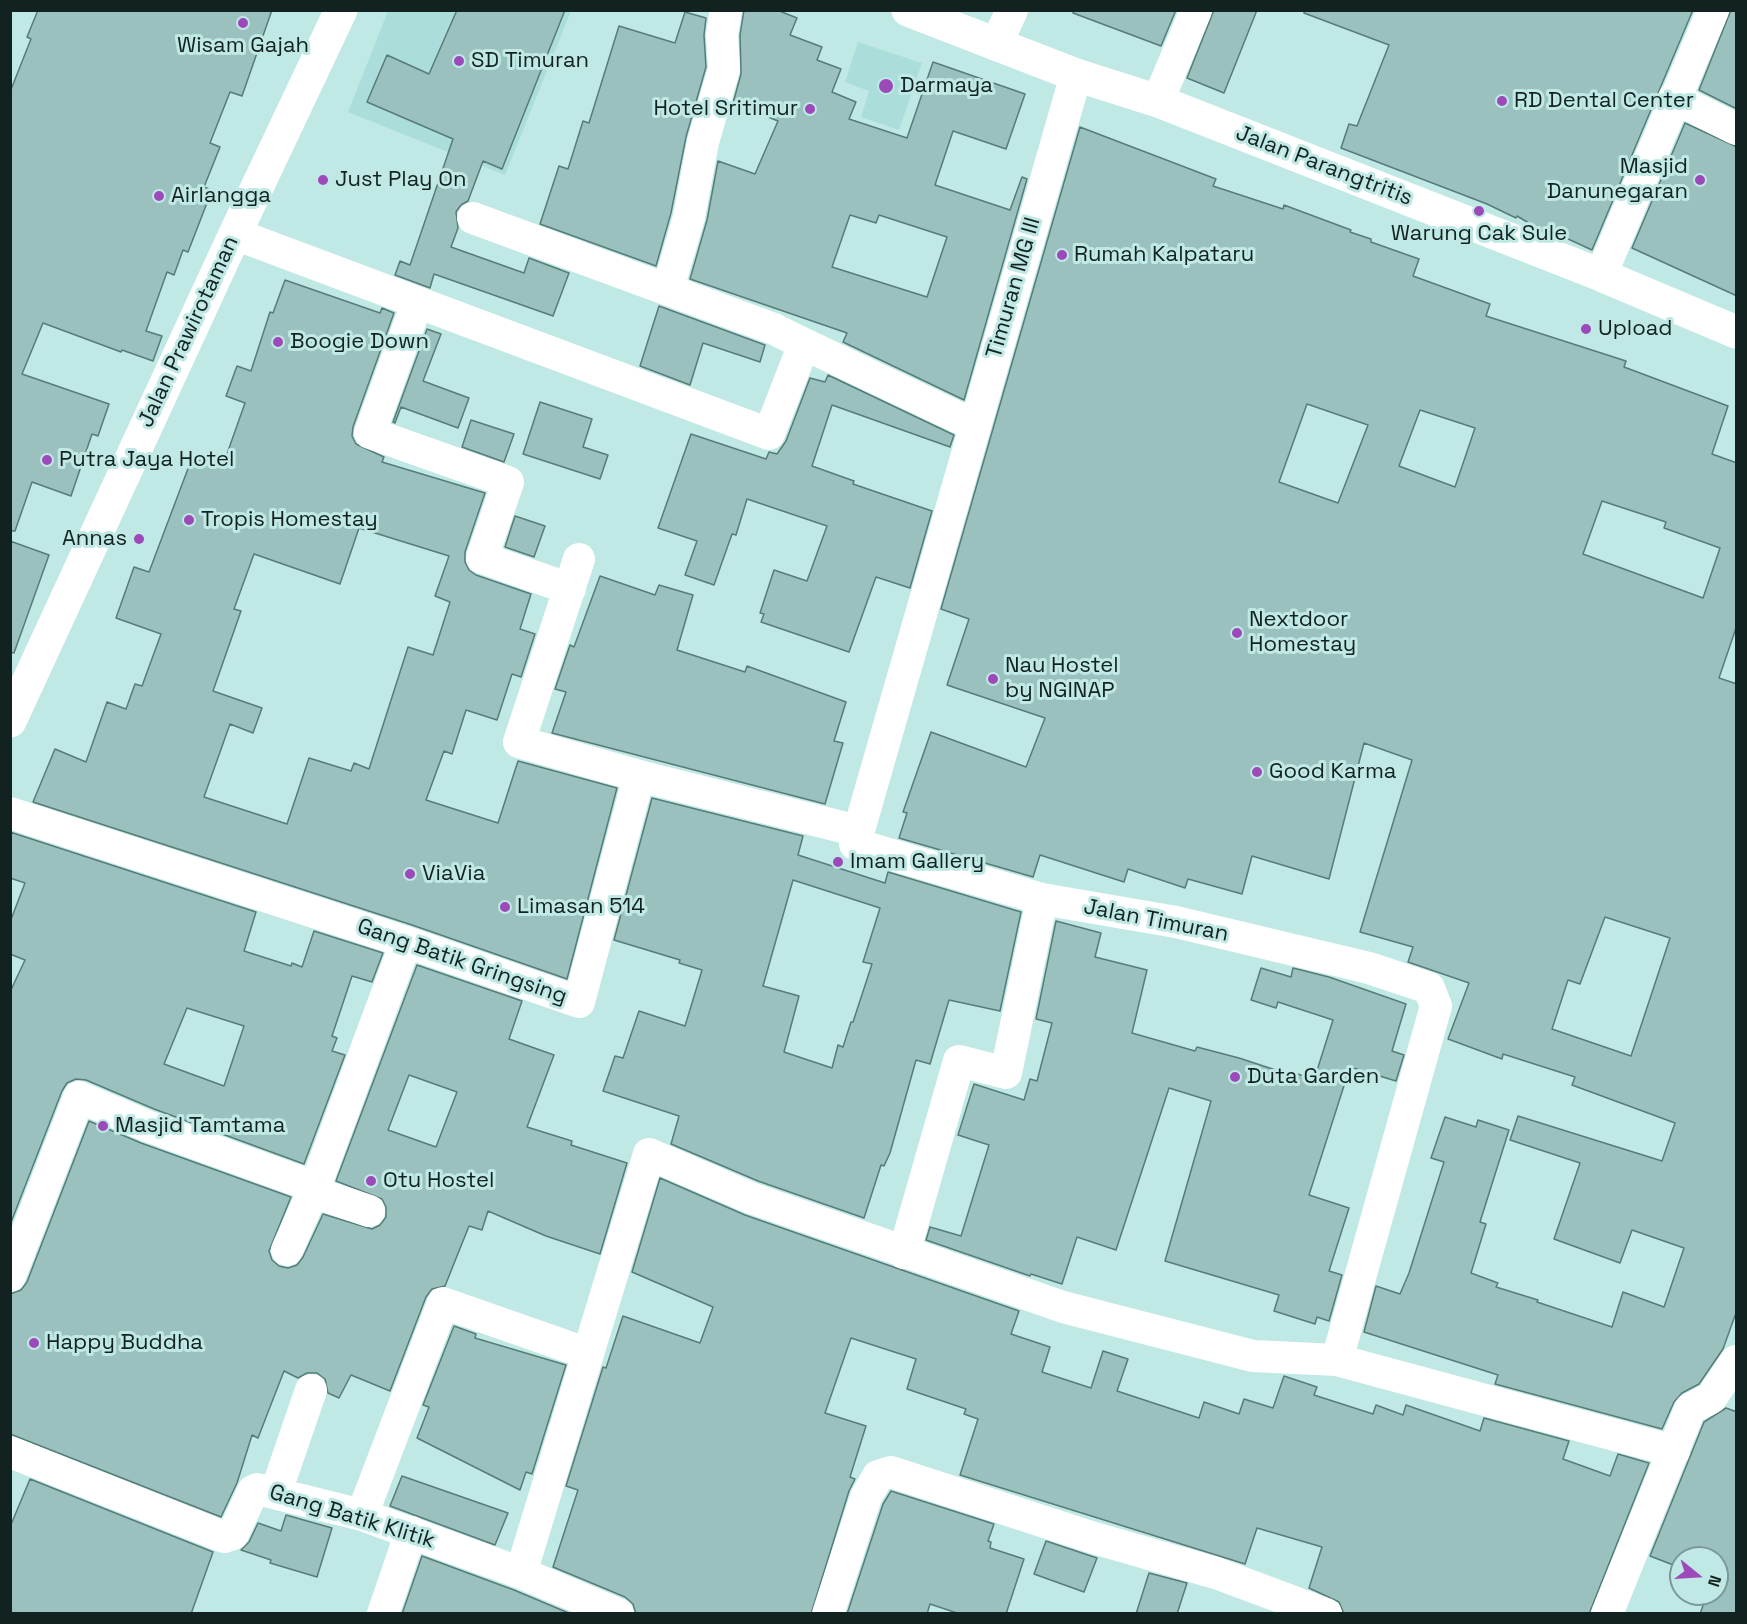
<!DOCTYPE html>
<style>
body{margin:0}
#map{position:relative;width:1747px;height:1624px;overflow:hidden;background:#c0e9e6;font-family:"Space Grotesk",sans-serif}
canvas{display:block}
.frame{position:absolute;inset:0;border:12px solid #122220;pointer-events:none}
.north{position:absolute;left:1669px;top:1546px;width:60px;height:60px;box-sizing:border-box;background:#c0e9e6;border:2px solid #7a9997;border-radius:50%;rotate:108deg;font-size:16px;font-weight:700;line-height:24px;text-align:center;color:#122220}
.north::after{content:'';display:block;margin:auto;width:21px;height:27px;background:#9c4ab9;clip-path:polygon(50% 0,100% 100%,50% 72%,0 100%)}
</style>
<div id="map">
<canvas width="1747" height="1624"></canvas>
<div class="frame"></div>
<div class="north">N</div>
</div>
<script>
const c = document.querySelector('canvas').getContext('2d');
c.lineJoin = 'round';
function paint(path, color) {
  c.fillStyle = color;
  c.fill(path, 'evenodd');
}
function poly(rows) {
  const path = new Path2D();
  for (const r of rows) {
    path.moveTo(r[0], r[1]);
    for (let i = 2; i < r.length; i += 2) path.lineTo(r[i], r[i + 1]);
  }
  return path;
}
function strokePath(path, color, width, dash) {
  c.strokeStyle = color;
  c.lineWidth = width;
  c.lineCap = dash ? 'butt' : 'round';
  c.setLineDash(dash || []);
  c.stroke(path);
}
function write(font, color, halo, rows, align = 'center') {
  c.font = font + ' "Space Grotesk",sans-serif';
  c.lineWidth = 6;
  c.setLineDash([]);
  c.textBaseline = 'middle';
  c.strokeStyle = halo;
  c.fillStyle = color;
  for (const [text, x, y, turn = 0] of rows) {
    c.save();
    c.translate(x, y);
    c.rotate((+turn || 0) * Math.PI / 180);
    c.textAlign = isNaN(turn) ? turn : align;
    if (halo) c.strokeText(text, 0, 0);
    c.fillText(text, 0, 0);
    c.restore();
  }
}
const built = poly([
 [388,11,571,11,505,175,348,112],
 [858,42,922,63,899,130,861,117,869,91,845,82]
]);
const building = poly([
 [38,10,272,10,242,96,230,92,210,143,220,147,204,187,212,190,188,252,183,250,174,275,167,272,146,331,162,336,153,361,122,350,121,352,43,323,22,374,109,404,98,436,92,434,71,496,32,482,15,531,10,531,10,92,31,39,27,37,38,10],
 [457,10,565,10,502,169,483,161,468,201,461,205,456,212,458,228,451,247,524,273,529,258,569,273,553,316,434,274,430,288,395,275,400,261,410,265,453,139,367,102,387,55,429,74,457,10],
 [744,10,777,10,797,18,790,35,822,47,817,60,841,69,832,92,856,102,849,119,907,138,933,62,1025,94,1006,149,953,131,935,185,1010,210,1022,177,1027,179,964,400,843,342,847,333,690,279,707,220,718,161,755,174,778,121,733,103,741,74,740,35,744,10],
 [850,215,876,223,879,215,947,237,927,297,832,267,850,215],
 [1074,10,1176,10,1161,46,1073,13,1074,10],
 [1214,10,1257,10,1224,93,1187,78,1214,10],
 [1304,10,1693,10,1592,250,1553,232,1551,235,1544,232,1517,216,1516,218,1487,204,1341,148,1349,124,1357,126,1389,45,1304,13,1304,10],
 [1731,10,1737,10,1737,109,1699,90,1731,10],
 [685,12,706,18,704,35,706,67,686,137,671,213,656,266,540,224,559,166,568,169,583,121,589,123,619,26,675,43,685,12],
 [1685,123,1737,147,1737,296,1632,248,1685,123],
 [1080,127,1216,179,1213,186,1283,209,1284,205,1351,230,1350,232,1371,239,1371,242,1419,259,1413,276,1490,304,1486,316,1626,361,1624,367,1728,406,1712,454,1737,463,1737,625,1719,678,1737,684,1737,1310,1723,1349,1699,1384,1682,1393,1674,1402,1662,1429,1495,1384,1498,1375,1364,1332,1376,1286,1400,1294,1409,1273,1444,1162,1431,1158,1445,1117,1476,1127,1478,1120,1509,1130,1480,1222,1486,1224,1471,1273,1498,1283,1496,1287,1538,1300,1537,1302,1612,1327,1623,1292,1664,1307,1684,1248,1632,1230,1620,1263,1554,1239,1580,1163,1510,1140,1518,1116,1662,1161,1675,1123,1572,1085,1575,1077,1503,1054,1502,1059,1448,1039,1469,983,1408,962,1413,947,1360,932,1412,760,1364,743,1329,879,1252,856,1242,894,1188,879,1185,888,1128,869,1124,882,1040,855,1033,877,899,838,907,813,903,812,931,732,1026,767,1045,718,947,685,969,619,941,609,1080,127],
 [1307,404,1368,425,1338,503,1279,482,1307,404],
 [1420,410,1475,428,1455,487,1399,466,1420,410],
 [1602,501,1666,522,1664,528,1720,548,1703,598,1583,554,1602,501],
 [1605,917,1670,938,1631,1056,1552,1029,1568,980,1580,984,1605,917],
 [285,280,380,313,382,308,394,313,353,427,352,436,356,444,384,457,382,462,485,493,465,552,465,562,469,570,476,575,531,594,520,629,535,634,521,677,512,674,497,720,466,710,452,754,444,751,426,800,498,823,518,761,617,788,567,979,412,925,33,802,55,749,86,762,107,702,126,709,135,684,142,686,161,634,116,618,134,567,149,572,192,458,222,468,245,403,226,396,237,366,251,371,270,312,273,313,285,280],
 [359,528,449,556,435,596,450,602,433,655,408,647,369,769,354,763,351,771,309,758,287,824,204,797,230,724,253,733,262,708,213,691,241,611,234,609,254,554,340,584,359,528],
 [659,306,765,345,760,362,703,343,690,385,640,366,659,306],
 [427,329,441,334,423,381,469,398,458,428,401,407,395,423,393,422,427,329],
 [828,375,954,435,950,447,832,405,812,466,854,481,853,484,932,511,910,588,876,577,849,652,761,622,764,614,760,613,774,570,807,581,827,526,747,499,736,535,732,534,714,585,685,575,697,541,658,528,691,434,766,459,769,452,777,454,786,441,810,378,825,382,828,375],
 [540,402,592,419,583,447,608,455,600,479,523,454,540,402],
 [471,420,514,434,504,462,462,447,471,420],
 [515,516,545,526,534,557,505,547,515,516],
 [10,541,49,555,14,653,10,652,10,541],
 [600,576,655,595,659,585,693,595,677,650,745,672,747,666,846,702,834,741,843,743,825,804,552,733,566,692,555,689,570,645,574,647,600,576],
 [652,798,803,836,798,855,885,883,888,872,1021,912,1000,1011,949,1000,930,1064,916,1060,890,1153,884,1166,881,1165,864,1218,758,1181,671,1144,679,1116,603,1091,615,1056,623,1058,639,1011,685,1026,702,970,679,963,680,960,614,940,652,798],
 [793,880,880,908,863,962,872,964,853,1022,851,1022,843,1047,838,1045,832,1068,784,1052,799,996,763,986,793,880],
 [10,832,256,912,244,951,291,966,292,963,302,967,314,931,383,953,372,982,352,976,332,1036,337,1038,332,1051,345,1055,304,1164,154,1109,86,1080,76,1079,67,1083,62,1091,10,1225,10,992,25,960,10,954,10,922,25,883,10,878,10,832],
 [187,1008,244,1026,224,1086,164,1064,187,1008],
 [1056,921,1101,933,1095,957,1147,970,1132,1033,1195,1051,1197,1047,1239,1058,1297,1077,1298,1074,1314,1080,1333,1020,1278,1002,1276,1008,1251,1000,1261,968,1291,977,1293,968,1329,977,1406,1004,1392,1051,1404,1055,1396,1081,1350,1067,1309,1195,1349,1208,1329,1271,1342,1275,1329,1321,1317,1317,1315,1324,1274,1311,1279,1295,1165,1261,1211,1101,1169,1088,1116,1250,1077,1237,1062,1284,1031,1274,1030,1276,926,1240,930,1227,961,1236,989,1145,958,1135,974,1084,1024,1100,1030,1079,1037,1081,1052,1023,1036,1019,1056,921],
 [417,965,522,1001,509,1039,554,1055,527,1127,572,1141,571,1145,627,1163,600,1254,546,1236,488,1211,482,1230,469,1226,445,1286,432,1289,426,1297,390,1391,351,1375,339,1398,328,1393,325,1379,317,1373,307,1373,298,1378,284,1371,258,1438,252,1435,237,1483,221,1517,10,1434,10,1294,21,1290,27,1282,89,1121,141,1143,291,1197,269,1251,272,1260,279,1266,288,1268,297,1265,303,1257,323,1214,372,1229,380,1225,386,1217,386,1207,382,1199,336,1181,417,965],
 [409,1075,457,1092,436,1147,388,1130,409,1075],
 [660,1178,745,1215,1019,1311,1011,1334,1050,1347,1042,1372,1091,1388,1103,1351,1128,1359,1117,1391,1199,1418,1204,1402,1239,1414,1244,1399,1273,1408,1284,1376,1317,1387,1314,1395,1373,1414,1376,1405,1403,1415,1406,1405,1480,1431,1484,1418,1569,1441,1563,1459,1610,1476,1618,1454,1649,1463,1589,1614,1344,1614,1339,1602,1309,1588,1322,1547,1257,1528,1245,1564,960,1475,978,1419,964,1414,966,1409,907,1389,916,1359,851,1338,825,1413,866,1426,850,1477,855,1479,849,1491,811,1614,636,1614,633,1604,625,1597,553,1567,578,1490,566,1486,603,1367,606,1368,623,1316,700,1343,713,1307,632,1272,660,1178],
 [454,1326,476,1334,475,1338,566,1365,532,1474,526,1472,520,1490,417,1438,429,1407,423,1405,454,1326],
 [1726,1408,1737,1412,1737,1614,1700,1614,1707,1594,1717,1594,1717,1558,1681,1558,1681,1568,1650,1556,1704,1422,1726,1408],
 [402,1476,508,1513,495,1545,390,1506,402,1476],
 [30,1479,213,1552,191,1614,10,1614,10,1527,30,1479],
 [891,1491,994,1524,988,1541,991,1542,990,1548,1024,1559,1006,1614,960,1614,930,1604,927,1614,847,1614,883,1504,891,1491],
 [286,1515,332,1528,317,1577,270,1563,271,1560,241,1550,249,1542,258,1523,281,1531,286,1515],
 [1046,1541,1097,1558,1084,1592,1034,1574,1046,1541],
 [422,1556,514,1590,571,1614,402,1614,422,1556],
 [1149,1573,1187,1583,1177,1614,1136,1614,1149,1573]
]);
const minor = poly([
 [996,45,1012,10],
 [1076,75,855,844,1042,899,1176,922,1369,968,1429,988,1436,1006,1337,1360],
 [1674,98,1736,129],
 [1158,101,1196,10],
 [473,218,774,329,804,344],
 [235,234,769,434,804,344,974,425],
 [1601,275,1713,10],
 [668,289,689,217,703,142,724,69,722,34,726,10],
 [417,303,370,433,508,482,482,558,570,589],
 [579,559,519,742,639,776],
 [10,813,406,942,579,1002,639,776,858,831],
 [313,1192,369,1211],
 [287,1250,315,1187],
 [904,1253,959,1061,1006,1073,1042,899],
 [10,1276,79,1097,147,1126,315,1187,406,942],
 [10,1452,224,1537,233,1534,253,1491,257,1489,362,1515,521,1573,618,1614],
 [276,1492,311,1390],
 [362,1515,443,1303,586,1353],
 [521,1573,649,1154,751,1198,1063,1307,1253,1356,1337,1360,1674,1451],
 [383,1614,411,1532],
 [828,1614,866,1497,878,1476,891,1472,1094,1538,1216,1573,1326,1614],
 [1607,1614,1690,1409,1711,1398,1736,1361]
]);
const tertiary = poly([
 [10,721,235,234,341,10]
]);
const primary = poly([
 [908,10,1076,75,1158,101,1601,275,1736,332]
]);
const markers = [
 [243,23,6,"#9c4ab9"],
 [459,61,6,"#9c4ab9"],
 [886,86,8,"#9c4ab9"],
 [1502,101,6,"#9c4ab9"],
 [810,109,6,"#9c4ab9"],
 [323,180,6,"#9c4ab9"],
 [1700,180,6,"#9c4ab9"],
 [159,196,6,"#9c4ab9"],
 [1479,211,6,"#9c4ab9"],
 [1062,255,6,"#9c4ab9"],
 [1586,329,6,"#9c4ab9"],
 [278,342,6,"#9c4ab9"],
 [47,460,6,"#9c4ab9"],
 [189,520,6,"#9c4ab9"],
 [139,539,6,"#9c4ab9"],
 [1237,633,6,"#9c4ab9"],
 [993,679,6,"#9c4ab9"],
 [1257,772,6,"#9c4ab9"],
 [838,862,6,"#9c4ab9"],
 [410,874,6,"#9c4ab9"],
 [505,907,6,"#9c4ab9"],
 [1235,1077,6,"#9c4ab9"],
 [103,1126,6,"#9c4ab9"],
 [371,1181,6,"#9c4ab9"],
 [34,1343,6,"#9c4ab9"]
];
const poiNames = [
 ["Wisam Gajah",243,46,"center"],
 ["SD Timuran",471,61],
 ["Darmaya",900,86],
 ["RD Dental Center",1514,101],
 ["Hotel Sritimur",798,109,"right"],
 ["Masjid",1688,167,"right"],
 ["Danunegaran",1688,192,"right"],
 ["Just Play On",335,180],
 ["Airlangga",171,196],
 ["Warung Cak Sule",1479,234,"center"],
 ["Rumah Kalpataru",1074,255],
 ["Upload",1598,329],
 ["Boogie Down",290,342],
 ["Putra Jaya Hotel",59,460],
 ["Tropis Homestay",201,520],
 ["Annas",127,539,"right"],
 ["Nextdoor",1249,620],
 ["Homestay",1249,645],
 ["Nau Hostel",1005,666],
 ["by NGINAP",1005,691],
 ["Good Karma",1269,772],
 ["Imam Gallery",850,862],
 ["ViaVia",422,874],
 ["Limasan 514",517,907],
 ["Duta Garden",1247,1077],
 ["Masjid Tamtama",115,1126],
 ["Otu Hostel",383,1181],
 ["Happy Buddha",46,1343]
];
const streetNames = [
 ["Jalan Parangtritis",1324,166,21],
 ["Timuran MG III",1014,288,-74],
 ["Jalan Prawirotaman",189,332,-65],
 ["Jalan Timuran",1156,921,11],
 ["Gang Batik Gringsing",462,962,19],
 ["Gang Batik Klitik",352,1517,17]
];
paint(built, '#abdeda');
paint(building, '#9ac1be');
strokePath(building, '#567c79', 1.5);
strokePath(minor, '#fff', 32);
strokePath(tertiary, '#fff', 33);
strokePath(primary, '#fff', 33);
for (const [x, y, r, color] of markers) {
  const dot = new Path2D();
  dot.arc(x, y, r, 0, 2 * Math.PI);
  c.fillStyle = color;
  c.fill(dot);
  strokePath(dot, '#c0e9e6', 2);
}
write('22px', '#122220', '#c0e9e6', poiNames, 'left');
write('22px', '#122220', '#c0e9e6', streetNames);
</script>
